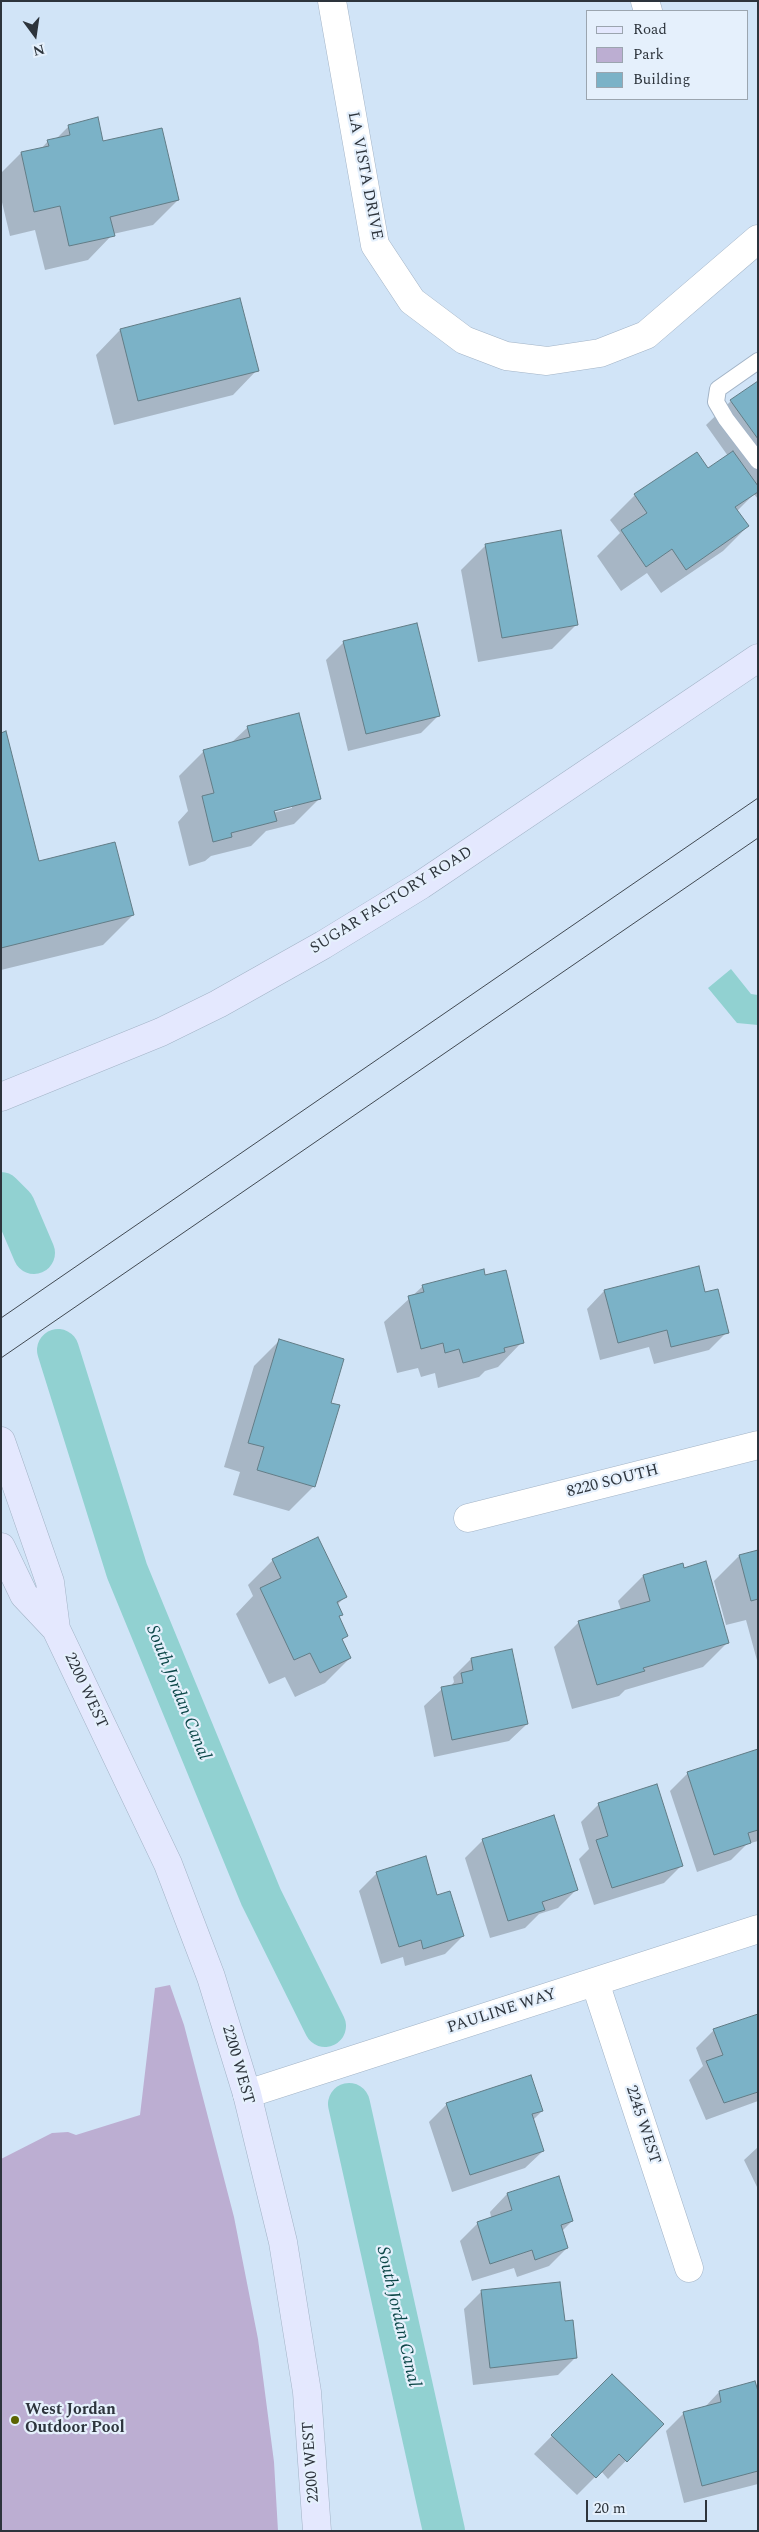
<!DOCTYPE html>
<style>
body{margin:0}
#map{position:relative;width:759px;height:2532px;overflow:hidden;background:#d1e4f7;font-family:Spectral,serif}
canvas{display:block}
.frame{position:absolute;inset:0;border:2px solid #2d343c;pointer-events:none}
.legend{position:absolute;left:586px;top:10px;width:162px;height:90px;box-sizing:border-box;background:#e5f0fc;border:1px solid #9ba5af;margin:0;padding:6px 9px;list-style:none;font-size:15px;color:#2d343c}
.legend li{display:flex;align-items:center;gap:10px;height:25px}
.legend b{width:25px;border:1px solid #9ba5af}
.north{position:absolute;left:10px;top:10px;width:50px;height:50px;-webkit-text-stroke:4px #e5f0fc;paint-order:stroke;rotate:166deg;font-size:14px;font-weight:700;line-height:20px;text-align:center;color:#2d343c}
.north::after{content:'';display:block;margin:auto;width:18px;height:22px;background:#2d343c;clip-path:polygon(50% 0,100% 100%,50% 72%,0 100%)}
.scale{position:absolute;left:586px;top:2500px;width:121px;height:22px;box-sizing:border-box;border:2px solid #2d343c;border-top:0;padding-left:6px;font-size:15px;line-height:18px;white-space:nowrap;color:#2d343c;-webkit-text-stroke:4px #e5f0fc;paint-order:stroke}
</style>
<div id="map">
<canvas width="759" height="2532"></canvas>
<div class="frame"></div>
<ul class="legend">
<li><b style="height:6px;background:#e4e8fe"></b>Road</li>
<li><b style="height:14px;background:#bcaed2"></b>Park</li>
<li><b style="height:14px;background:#7bb2c7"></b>Building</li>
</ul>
<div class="north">N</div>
<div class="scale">20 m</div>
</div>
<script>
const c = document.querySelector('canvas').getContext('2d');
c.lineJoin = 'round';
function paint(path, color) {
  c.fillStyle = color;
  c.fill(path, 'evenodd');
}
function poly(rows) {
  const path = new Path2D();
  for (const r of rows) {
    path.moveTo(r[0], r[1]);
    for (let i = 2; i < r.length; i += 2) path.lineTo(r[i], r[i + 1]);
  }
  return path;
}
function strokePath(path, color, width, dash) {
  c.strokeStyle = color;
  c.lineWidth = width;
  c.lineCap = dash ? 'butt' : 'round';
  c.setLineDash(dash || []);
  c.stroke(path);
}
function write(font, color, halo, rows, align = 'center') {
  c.font = font + ' Spectral,serif';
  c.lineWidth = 4.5;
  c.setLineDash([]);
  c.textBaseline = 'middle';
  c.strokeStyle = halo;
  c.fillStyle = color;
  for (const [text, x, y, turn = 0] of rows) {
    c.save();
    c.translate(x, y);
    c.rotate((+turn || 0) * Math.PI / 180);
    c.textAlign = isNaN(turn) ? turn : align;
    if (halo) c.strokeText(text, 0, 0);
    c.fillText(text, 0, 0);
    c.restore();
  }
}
const green = poly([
 [170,1985,184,2025,234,2217,258,2339,274,2462,278,2531,1,2531,1,2159,52,2133,68,2132,76,2135,140,2115,155,1988]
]);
const water = poly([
 [731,969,751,994,758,995,758,1025,737,1023,708,988]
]);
const shadow = poly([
 [69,126,102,143,178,200,153,225,113,234,88,260,45,270,35,230,10,236,1,198,1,173,21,153,41,149,48,141,55,140],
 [120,330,257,370,233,395,114,425,96,355],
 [758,382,758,499,754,494,737,511,748,526,723,551,661,593,647,573,621,591,597,556,620,533,610,520,635,495,708,469,728,456,706,425,731,401],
 [486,545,577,624,552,649,478,662,461,570],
 [344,642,439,715,421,733,348,751,326,660],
 [248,727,319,799,294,824,266,831,251,846,211,856,205,861,189,866,178,822,188,811,179,776,204,751,231,743],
 [292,805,292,808,269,814,268,811],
 [1,734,38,863,133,915,103,945,1,970],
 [484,1276,522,1342,498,1367,485,1371,479,1377,438,1388,435,1373,421,1377,418,1368,397,1373,384,1322,423,1286],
 [604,1291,704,1293,727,1332,709,1350,654,1364,649,1347,600,1360,587,1309],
 [279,1341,314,1486,289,1511,233,1495,240,1472,224,1467,254,1366],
 [758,1551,758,1664,746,1620,726,1625,714,1581,739,1556],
 [273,1560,345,1597,337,1605,342,1614,338,1618,347,1635,341,1641,350,1658,325,1683,295,1697,285,1677,269,1684,236,1614,253,1596,248,1585],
 [682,1565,728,1642,703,1667,625,1690,619,1696,572,1709,554,1647,579,1622,621,1610,618,1601,643,1576],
 [471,1659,527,1724,509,1741,434,1757,424,1706,442,1689,450,1687,454,1682,453,1677],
 [758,1750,758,1841,747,1844,731,1860,697,1872,670,1791,688,1773],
 [599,1804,681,1866,664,1883,594,1905,579,1859,589,1849,581,1822],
 [483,1840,576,1890,558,1908,539,1914,525,1928,490,1938,465,1858],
 [377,1873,436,1896,463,1936,445,1954,405,1966,403,1957,381,1964,359,1891],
 [758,2015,758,2101,706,2120,689,2080,703,2066,696,2048,714,2030],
 [447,2104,542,2111,533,2120,543,2151,525,2168,452,2192,429,2122],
 [758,2147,758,2189,744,2160],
 [507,2194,572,2221,562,2231,567,2248,549,2266,517,2277,514,2268,472,2281,460,2241,478,2223,491,2217,490,2212],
 [482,2291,564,2322,576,2357,558,2375,473,2385,464,2309],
 [612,2375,662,2424,608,2479,601,2471,577,2495,534,2454],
 [719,2392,758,2396,758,2484,684,2503,666,2431,684,2413,704,2408]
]);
const canal = poly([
 [1,1193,14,1206,34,1253],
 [58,1350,127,1571,261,1897,325,2026],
 [349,2104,444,2531]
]);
const building = poly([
 [98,117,103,141,162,128,179,200,110,217,115,236,69,246,60,206,34,212,21,152,49,146,47,140,70,135,68,125,98,117],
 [240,298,259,371,138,401,120,329,240,298],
 [758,381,758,439,730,400,758,381],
 [733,451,758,486,758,492,735,507,749,526,686,570,672,549,646,567,621,530,647,513,634,494,697,452,708,468,733,451],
 [561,530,578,625,502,638,485,544,561,530],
 [417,623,440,716,366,734,343,641,417,623],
 [299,713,321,799,274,811,277,821,231,833,232,837,213,842,202,796,214,793,203,750,250,737,247,726,299,713],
 [6,731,39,861,115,842,134,915,1,948,1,733,6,731],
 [699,1266,705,1292,718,1289,729,1333,671,1347,667,1330,618,1343,604,1290,699,1266],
 [484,1269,485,1275,506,1270,524,1343,504,1348,505,1352,463,1363,459,1349,445,1353,443,1343,421,1349,408,1296,424,1292,422,1285,484,1269],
 [279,1339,344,1359,331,1403,340,1405,315,1487,257,1470,264,1447,248,1443,279,1339],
 [318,1537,347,1597,337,1602,343,1615,339,1616,348,1636,342,1639,351,1658,320,1673,310,1653,294,1660,260,1588,281,1578,272,1559,318,1537],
 [758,1550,758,1599,751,1601,739,1555,758,1550],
 [706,1561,729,1643,643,1668,645,1671,597,1685,578,1621,650,1601,643,1575,683,1563,684,1568,706,1561],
 [512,1649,528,1724,452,1740,441,1687,463,1683,461,1673,473,1670,471,1658,512,1649],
 [758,1749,758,1830,748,1833,751,1843,714,1855,687,1772,758,1749],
 [657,1784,683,1866,612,1888,596,1840,608,1836,598,1803,657,1784],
 [554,1815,578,1890,542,1902,545,1910,508,1921,482,1839,554,1815],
 [426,1856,437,1895,450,1891,464,1936,423,1949,421,1940,399,1947,376,1872,426,1856],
 [758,2014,758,2092,724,2103,706,2061,723,2055,713,2029,758,2014],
 [531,2075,543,2111,532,2114,544,2151,470,2175,446,2103,531,2075],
 [559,2176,573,2221,561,2225,568,2248,535,2260,532,2250,490,2264,477,2222,512,2210,507,2193,559,2176],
 [560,2282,565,2321,573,2320,577,2358,490,2368,481,2290,560,2282],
 [612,2374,664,2424,627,2462,619,2454,596,2478,551,2435,612,2374],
 [755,2381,758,2391,758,2471,702,2486,683,2412,721,2402,719,2391,755,2381]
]);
const lane = poly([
 [758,361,718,389,716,402,726,419,758,461]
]);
const street = poly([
 [332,1,375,245,412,301,464,340,506,356,547,361,600,353,646,335,758,239],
 [645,1,648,11],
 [468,1518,758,1445],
 [595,1982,689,2268],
 [247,2094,758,1929]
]);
const secondary = poly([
 [1,1097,161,1032,218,1004,323,945,421,885,758,658],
 [1,1441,50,1582,56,1629],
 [1,1547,24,1595,56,1629,168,1864,211,1977,247,2094,283,2242,307,2392,317,2531]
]);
const tram = poly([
 [1,1318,758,798],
 [1,1358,758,838]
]);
const markers = [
 [15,2420,5,"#5a6301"]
];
const streetNames = [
 ["LA VISTA DRIVE",364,176,79],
 ["SUGAR FACTORY ROAD",392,901,-32],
 ["8220 SOUTH",613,1482,-14],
 ["2200 WEST",85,1691,65],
 ["PAULINE WAY",502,2012,-18],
 ["2200 WEST",237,2065,74],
 ["2245 WEST",642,2125,72],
 ["2200 WEST",312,2462,-94]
];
const poiNames = [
 ["West Jordan",25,2411],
 ["Outdoor Pool",25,2429]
];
const waterNames = [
 ["South Jordan Canal",177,1693,68],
 ["South Jordan Canal",397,2317,77]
];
paint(green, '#bcaed2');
paint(water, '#91d1d1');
paint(shadow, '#0003');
strokePath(canal, '#91d1d1', 42);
paint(building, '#7bb2c7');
strokePath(building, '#627c86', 1);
strokePath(lane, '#a2b3c6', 18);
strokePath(street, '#a2b3c6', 29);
strokePath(secondary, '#a2b3c6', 29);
strokePath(lane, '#fff', 16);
strokePath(street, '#fff', 28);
strokePath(secondary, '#e4e8fe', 28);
strokePath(tram, '#414952', 1);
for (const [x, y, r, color] of markers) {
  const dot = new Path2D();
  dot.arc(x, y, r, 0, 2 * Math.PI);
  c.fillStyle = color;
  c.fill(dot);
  strokePath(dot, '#e5f0fc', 2);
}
write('16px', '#2d343c', '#e5f0fc', streetNames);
write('bold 16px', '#2d343c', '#e5f0fc', poiNames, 'left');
write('italic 18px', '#0b4647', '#e5f0fc', waterNames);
</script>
